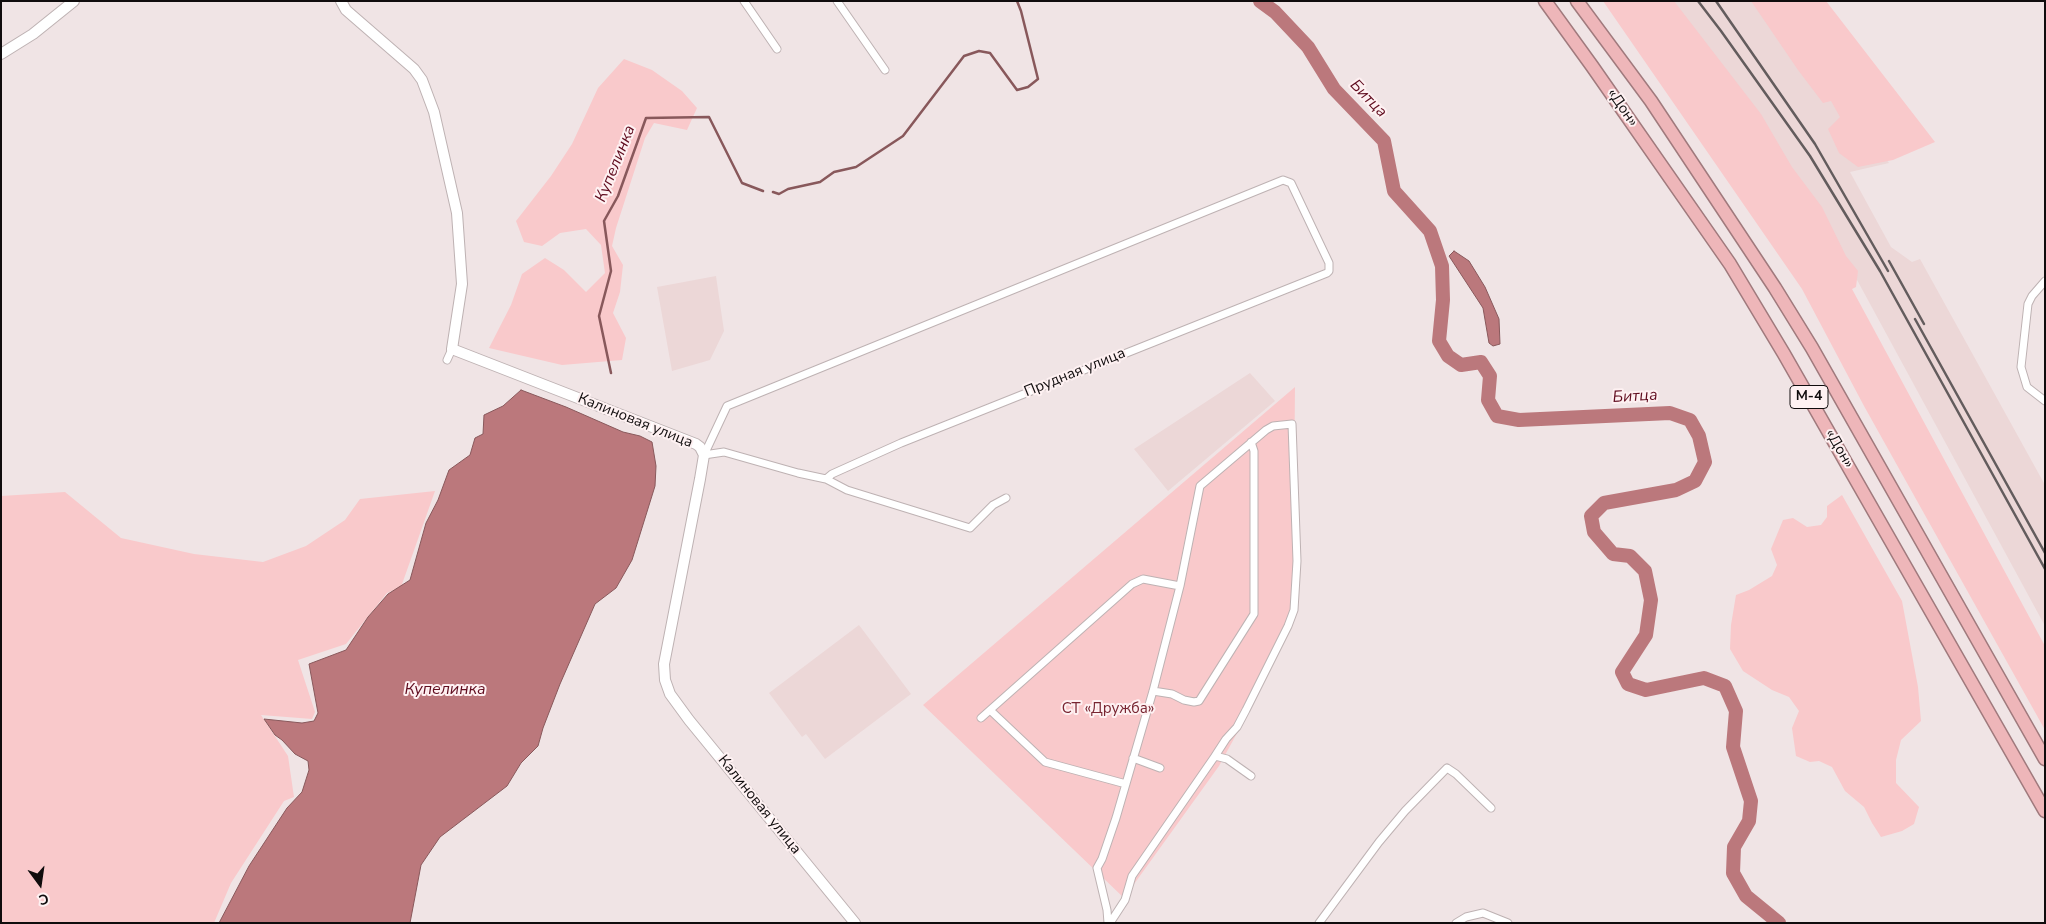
<!DOCTYPE html>
<meta charset="utf-8">
<style>
body{margin:0}
#map{position:relative;width:2046px;height:924px;overflow:hidden;background:#f0e4e5;font-family:"Nunito Sans",sans-serif}
canvas{display:block}
.frame{position:absolute;inset:0;border:2px solid #100c0d;pointer-events:none}
.north{position:absolute;left:15px;top:859px;width:50px;height:50px;-webkit-text-stroke:4px #fef1f2;paint-order:stroke;rotate:166deg;font-size:14px;font-weight:700;line-height:20px;text-align:center;color:#100c0d}
.north::after{content:'';display:block;margin:auto;width:18px;height:22px;background:#100c0d;clip-path:polygon(50% 0,100% 100%,50% 72%,0 100%)}
</style>
<div id="map">
<canvas width="2046" height="924"></canvas>
<div class="frame"></div>
<div class="north">С</div>
</div>
<script>
const c = document.querySelector('canvas').getContext('2d');
c.lineJoin = 'round';
function paint(path, color) {
  c.fillStyle = color;
  c.fill(path, 'evenodd');
}
function poly(rows) {
  const path = new Path2D();
  for (const r of rows) {
    path.moveTo(r[0], r[1]);
    for (let i = 2; i < r.length; i += 2) path.lineTo(r[i], r[i + 1]);
  }
  return path;
}
function strokePath(path, color, width, dash) {
  c.strokeStyle = color;
  c.lineWidth = width;
  c.lineCap = dash ? 'butt' : 'round';
  c.setLineDash(dash || []);
  c.stroke(path);
}
function write(font, color, halo, rows, align = 'center') {
  c.font = font + ' "Nunito Sans",sans-serif';
  c.lineWidth = 4;
  c.setLineDash([]);
  c.textBaseline = 'middle';
  c.strokeStyle = halo;
  c.fillStyle = color;
  for (const [text, x, y, turn = 0] of rows) {
    c.save();
    c.translate(x, y);
    c.rotate((+turn || 0) * Math.PI / 180);
    c.textAlign = isNaN(turn) ? turn : align;
    if (halo) c.strokeText(text, 0, 0);
    c.fillText(text, 0, 0);
    c.restore();
  }
}
const built = poly([
 [1669,1,1774,1,1889,163,1850,172,1891,247,1912,262,1920,259,2045,485,2045,626,1850,267],
 [716,276,724,331,710,360,672,371,657,287],
 [1250,373,1275,401,1168,491,1134,449],
 [859,625,911,694,825,759,806,734,802,737,769,693]
]);
const green = poly([
 [1603,1,1674,1,1761,114,1792,167,1822,207,1846,256,1858,271,1856,287,1852,289,2045,646,2045,730,1864,406,1802,289],
 [1751,1,1826,1,1935,142,1893,160,1858,167,1839,153,1828,129,1840,117,1831,101,1823,103,1798,70],
 [624,59,652,70,682,91,697,108,687,130,654,123,645,138,616,228,612,246,623,265,620,292,613,313,626,338,622,360,562,365,489,348,511,305,522,274,545,258,564,270,586,292,605,273,601,245,586,229,560,233,542,246,524,242,516,221,551,176,572,144,598,88],
 [1295,387,1293,608,1253,704,1219,766,1124,898,923,705],
 [435,491,401,587,387,593,346,644,298,660,315,712,312,719,261,715,288,756,294,797,284,801,231,883,214,923,1,923,1,496,65,492,121,538,194,554,263,562,306,546,345,520,360,499],
 [1842,495,1902,601,1918,687,1921,721,1901,740,1896,760,1896,783,1919,807,1914,824,1902,831,1881,837,1872,823,1864,807,1845,791,1832,767,1819,761,1810,762,1796,756,1792,728,1799,711,1789,697,1772,690,1743,671,1730,649,1731,625,1736,595,1749,590,1772,576,1777,565,1771,549,1783,520,1793,518,1807,527,1821,525,1827,517,1827,506]
]);
const water = poly([
 [1454,251,1469,261,1485,287,1499,319,1500,344,1493,346,1489,343,1483,308,1449,256,1454,251],
 [521,390,566,407,623,432,640,436,652,442,656,466,655,486,632,560,616,588,595,604,560,684,543,728,538,746,521,763,507,786,440,837,421,865,410,923,219,923,249,866,287,808,302,792,309,770,308,761,295,754,282,740,275,735,264,719,302,723,314,721,318,713,309,664,346,650,368,617,388,594,410,580,426,523,438,500,449,470,470,455,475,438,483,434,484,415,503,406,521,390]
]);
const stream = poly([
 [773,192,779,194,788,189,820,182,834,172,856,167,903,136,964,56,979,51,990,53,1017,90,1028,87,1038,79,1021,11,1017,1],
 [611,373,599,316,611,271,604,221,618,196,646,118,709,117,742,183,763,191]
]);
const river = poly([
 [1260,1,1275,12,1308,47,1334,89,1384,141,1394,191,1430,231,1442,266,1443,300,1439,341,1448,356,1461,365,1481,362,1490,376,1488,400,1497,416,1519,420,1670,413,1690,420,1699,436,1705,462,1695,481,1676,490,1604,503,1591,516,1594,532,1613,554,1630,556,1645,571,1651,600,1646,635,1622,672,1628,684,1646,690,1704,678,1725,686,1736,711,1733,747,1751,801,1749,821,1734,847,1733,873,1746,896,1779,923]
]);
const street = poly([
 [744,1,777,49],
 [837,1,885,70],
 [2045,281,2032,296,2028,304,2021,367,2027,387,2045,401],
 [447,360,452,349],
 [704,455,727,406,1283,180,1291,183,1329,263,1329,271,1327,273,901,443,832,474,826,479],
 [704,455,724,452,798,473,826,479,847,490,970,528,993,505,1006,498],
 [1153,691,1172,694,1184,700,1194,702,1199,701,1254,614,1254,451,1251,442],
 [990,710,1132,584,1143,579,1180,586],
 [981,718,990,710,1045,762,1126,784],
 [1133,758,1160,768],
 [1108,923,1107,910,1097,868,1102,859,1116,818,1153,691,1180,586,1200,486,1266,430,1273,426,1292,424,1297,561,1294,610,1288,626,1246,710,1237,727,1226,739,1215,756,1227,759,1251,776],
 [1110,923,1125,900,1132,876,1215,756],
 [1319,923,1379,842,1405,811,1447,768,1456,774,1491,808],
 [1456,923,1466,917,1483,913,1508,923]
]);
const secondary = poly([
 [341,1,346,10,414,69,422,80,434,112,457,213,462,284,452,349,696,444,700,447,704,455,700,479,664,664,665,680,670,694,689,720,855,923],
 [1,54,33,34,74,1]
]);
const highway = poly([
 [1545,1,1592,66,1730,264,1784,354,2045,811],
 [1577,1,1651,101,1775,288,1812,348,2045,759]
]);
const rail = poly([
 [1698,1,1721,31,1810,156,1880,271,2045,569],
 [1716,1,1815,144,1888,271],
 [1889,261,1924,324],
 [1915,319,2045,553]
]);
const shields = [
 [1809,397,38]
];
const shieldNames = [
 ["М-4",1809,397]
];
const streetNames = [
 ["«Дон»",1622,108,55],
 ["Прудная улица",1075,373,-22],
 ["Калиновая улица",635,421,22],
 ["«Дон»",1839,449,60],
 ["Калиновая улица",759,805,51]
];
const parkNames = [
 ["СТ «Дружба»",1108,709]
];
const waterNames = [
 ["Битца",1368,99,46],
 ["Купелинка",616,164,-68],
 ["Битца",1635,397,-3],
 ["Купелинка",445,690]
];
paint(built, '#ecd7d7');
paint(green, '#f9c9cb');
paint(water, '#bb787c');
strokePath(water, '#88585b', 1);
strokePath(stream, '#88585b', 2.5);
strokePath(river, '#bb787c', 14);
strokePath(street, '#beb2b3', 9);
strokePath(secondary, '#beb2b3', 12);
strokePath(highway, '#a07a7d', 15);
strokePath(street, '#fff', 7);
strokePath(secondary, '#fff', 10);
strokePath(highway, '#eeb6b9', 12);
strokePath(rail, '#635c5d', 2.5);
for (const [x, y, w] of shields) {
  const box = new Path2D();
  box.roundRect(x - w / 2, y - 11.5, w, 23, 4);
  c.fillStyle = '#fef1f2';
  c.fill(box);
  strokePath(box, '#100c0d', 1);
}
write('bold 14px', '#100c0d', null, shieldNames);
write('15px', '#100c0d', '#fef1f2', streetNames);
write('15px', '#782531', '#fef1f2', parkNames);
write('italic 16px', '#600d1f', '#fef1f2', waterNames);
</script>
